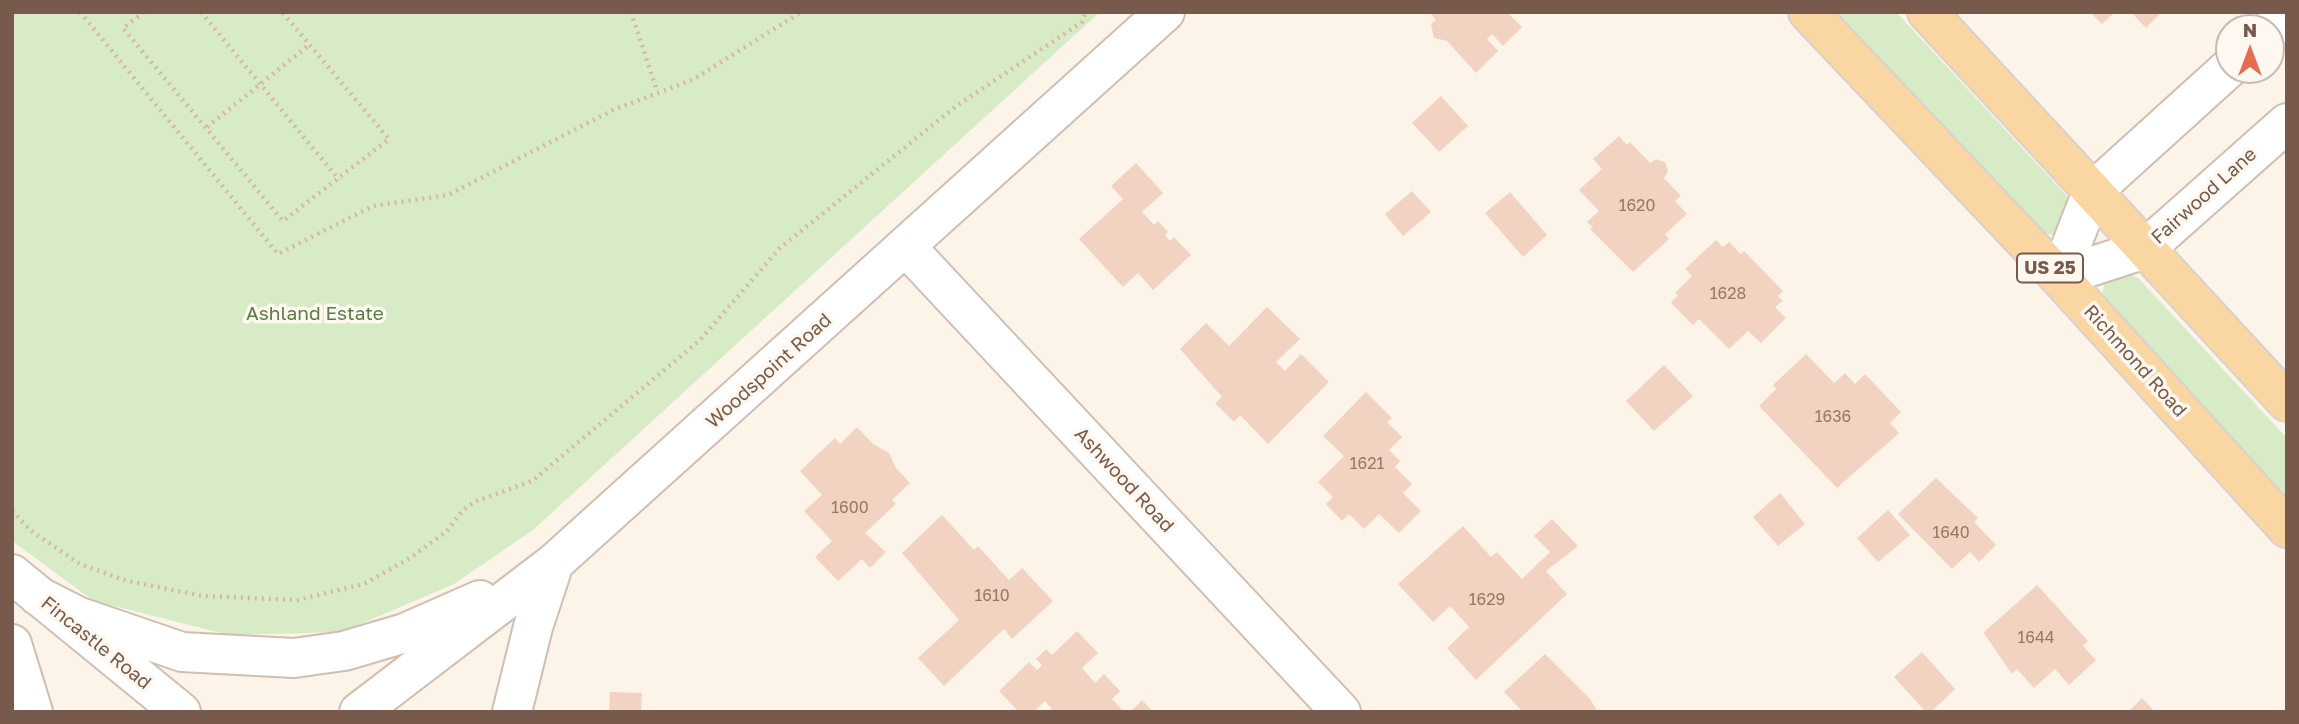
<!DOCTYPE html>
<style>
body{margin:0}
#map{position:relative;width:2299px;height:724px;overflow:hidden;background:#fcf4e9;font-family:"Golos Text",sans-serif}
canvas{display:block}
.frame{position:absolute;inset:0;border:14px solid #775a4c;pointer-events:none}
.north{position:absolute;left:2215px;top:14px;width:70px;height:70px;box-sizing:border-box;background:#fff8f0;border:2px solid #c9b9ae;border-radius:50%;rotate:0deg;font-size:19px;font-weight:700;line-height:28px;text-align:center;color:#775a4c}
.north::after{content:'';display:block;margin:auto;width:24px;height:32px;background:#e46c50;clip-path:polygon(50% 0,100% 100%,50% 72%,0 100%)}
</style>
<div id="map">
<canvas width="2299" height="724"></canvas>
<div class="frame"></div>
<div class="north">N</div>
</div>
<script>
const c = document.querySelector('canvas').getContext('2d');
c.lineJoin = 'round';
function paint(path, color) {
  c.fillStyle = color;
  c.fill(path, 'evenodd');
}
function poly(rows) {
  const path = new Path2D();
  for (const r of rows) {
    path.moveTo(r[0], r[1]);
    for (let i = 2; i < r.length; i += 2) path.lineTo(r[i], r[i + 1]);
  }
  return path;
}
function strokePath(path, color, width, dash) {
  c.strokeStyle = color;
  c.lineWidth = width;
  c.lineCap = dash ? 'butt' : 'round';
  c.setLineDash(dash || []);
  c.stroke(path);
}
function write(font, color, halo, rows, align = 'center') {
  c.font = font + ' "Golos Text",sans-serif';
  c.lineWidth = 7;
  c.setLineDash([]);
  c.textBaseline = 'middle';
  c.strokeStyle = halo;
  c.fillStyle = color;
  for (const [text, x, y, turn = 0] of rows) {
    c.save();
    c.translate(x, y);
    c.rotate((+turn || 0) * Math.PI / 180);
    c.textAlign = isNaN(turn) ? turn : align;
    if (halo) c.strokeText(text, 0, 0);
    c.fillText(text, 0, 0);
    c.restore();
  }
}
const green = poly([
 [12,12,1100,12,533,530,454,584,342,632,229,635,94,601,12,541],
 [1832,12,1896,12,2065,194,2072,207,2064,231,2053,235,2037,232],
 [2126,272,2138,278,2287,438,2287,505,2101,302,2105,280]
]);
const building = poly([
 [1429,12,1511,12,1509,14,1522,27,1503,46,1492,34,1487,39,1498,51,1476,73,1447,41,1434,38,1431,24,1436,20],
 [2090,12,2115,12,2102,24],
 [2131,12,2162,12,2146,28],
 [1441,96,1468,126,1439,152,1412,123],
 [1619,136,1627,145,1630,142,1650,163,1656,159,1665,162,1668,171,1664,178,1681,196,1675,201,1687,214,1665,234,1669,239,1633,272,1590,229,1593,227,1587,222,1599,211,1579,190,1602,169,1593,159],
 [1136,163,1163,193,1142,212,1154,225,1158,221,1168,232,1165,235,1170,241,1174,237,1191,255,1153,290,1138,273,1123,287,1079,239,1123,199,1111,186],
 [1412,191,1431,212,1403,236,1385,214],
 [1510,192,1547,235,1523,257,1485,213],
 [1716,240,1723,247,1729,242,1741,254,1744,251,1783,291,1778,296,1783,301,1775,307,1786,318,1761,343,1748,331,1729,349,1699,319,1693,325,1671,303,1678,295,1675,293,1692,276,1685,269],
 [1267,307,1300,339,1276,362,1285,371,1301,354,1329,382,1268,444,1240,415,1234,422,1215,403,1222,397,1180,349,1206,323,1229,346],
 [1806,354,1834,383,1845,373,1855,384,1865,374,1901,412,1890,423,1899,433,1837,488,1759,406,1776,389,1773,385],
 [1664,365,1693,396,1654,431,1626,401],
 [1366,392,1392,418,1387,422,1402,437,1389,450,1400,461,1395,467,1412,484,1403,493,1421,511,1399,533,1379,514,1364,529,1349,514,1342,521,1326,504,1333,497,1318,482,1344,456,1323,436],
 [857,427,873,444,889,453,896,468,910,483,892,500,896,504,865,533,886,552,870,568,862,559,838,581,815,557,832,541,804,511,822,495,800,471,835,438,840,444],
 [1936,478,1978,518,1974,522,1996,545,1979,562,1970,552,1952,569,1898,514],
 [1780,493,1805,524,1778,546,1753,517],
 [1888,510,1910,535,1878,562,1857,538],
 [942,515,974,550,978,546,1009,580,1022,568,1053,601,1012,639,1004,629,944,686,918,658,959,620,902,553],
 [1552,519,1578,546,1546,571,1567,594,1476,680,1447,648,1469,627,1450,606,1433,622,1398,584,1463,526,1491,557,1497,552,1522,579,1550,552,1534,536],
 [2037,585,2088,641,2083,646,2096,660,2069,685,2055,669,2034,688,2017,669,2012,674,1985,635,1984,632],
 [1077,631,1098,653,1082,668,1095,683,1104,674,1120,691,1112,699,1124,712,1049,712,1052,709,1045,701,1033,712,1019,712,999,691,1029,662,1037,670,1042,665,1036,659,1046,649,1052,655],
 [1922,652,1955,689,1931,712,1926,712,1894,677],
 [1545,654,1590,699,1598,712,1523,712,1504,692],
 [610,692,642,693,641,712,609,712],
 [2142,698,2155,712,2128,712],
 [1142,700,1153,712,1130,712]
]);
const path = poly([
 [80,12,278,254,373,206,448,195,613,110,694,79,801,12],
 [144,12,123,28,283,221,389,139,282,12],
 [201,12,339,180],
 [631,12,657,91],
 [207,127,309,45],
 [12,511,31,531,80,564,127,581,203,596,297,600,364,584,410,558,446,532,463,510,474,502,532,481,699,341,780,248,955,107,1082,22,1086,12]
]);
const minor = poly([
 [2271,29,2287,15],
 [907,248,1341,712],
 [2059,277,2145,249,2287,123],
 [2059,277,2092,192,2229,68],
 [12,574,181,712],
 [38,596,77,616,182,652,294,658,344,651,405,633,480,600],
 [12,644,33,712],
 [359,712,554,563,1165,12],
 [512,712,533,627,554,563]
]);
const major = poly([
 [1808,12,2059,277,2287,528],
 [1927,12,2287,402]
]);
const numberNames = [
 ["1620",1637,206],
 ["1628",1728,294],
 ["1636",1833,417],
 ["1621",1367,464],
 ["1600",850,508],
 ["1640",1951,533],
 ["1610",992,596],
 ["1629",1487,600],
 ["1644",2036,638]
];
const shields = [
 [2050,268,66]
];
const shieldNames = [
 ["US 25",2050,268]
];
const streetNames = [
 ["Fairwood Lane",2204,196,-42],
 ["Richmond Road",2135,361,48],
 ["Woodspoint Road",769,371,-42],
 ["Ashwood Road",1124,480,47],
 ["Fincastle Road",96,643,39]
];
const parkNames = [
 ["Ashland Estate",315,314]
];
paint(green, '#d7ebc7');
paint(building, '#f2d3c1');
strokePath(minor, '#d1beb1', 42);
strokePath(major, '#d9d1cd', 42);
strokePath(path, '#d7b6a4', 4.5, [2, 5]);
strokePath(minor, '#fff', 38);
strokePath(major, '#fad6a3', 38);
write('16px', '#967869', null, numberNames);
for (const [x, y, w] of shields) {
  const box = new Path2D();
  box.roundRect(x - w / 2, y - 14.5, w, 29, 5);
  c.fillStyle = '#fff8f0';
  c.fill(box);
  strokePath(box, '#775a4c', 2);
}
write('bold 18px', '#775a4c', null, shieldNames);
write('19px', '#775a4c', '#fff8f0', streetNames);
write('19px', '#577d44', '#fff8f0', parkNames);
</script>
